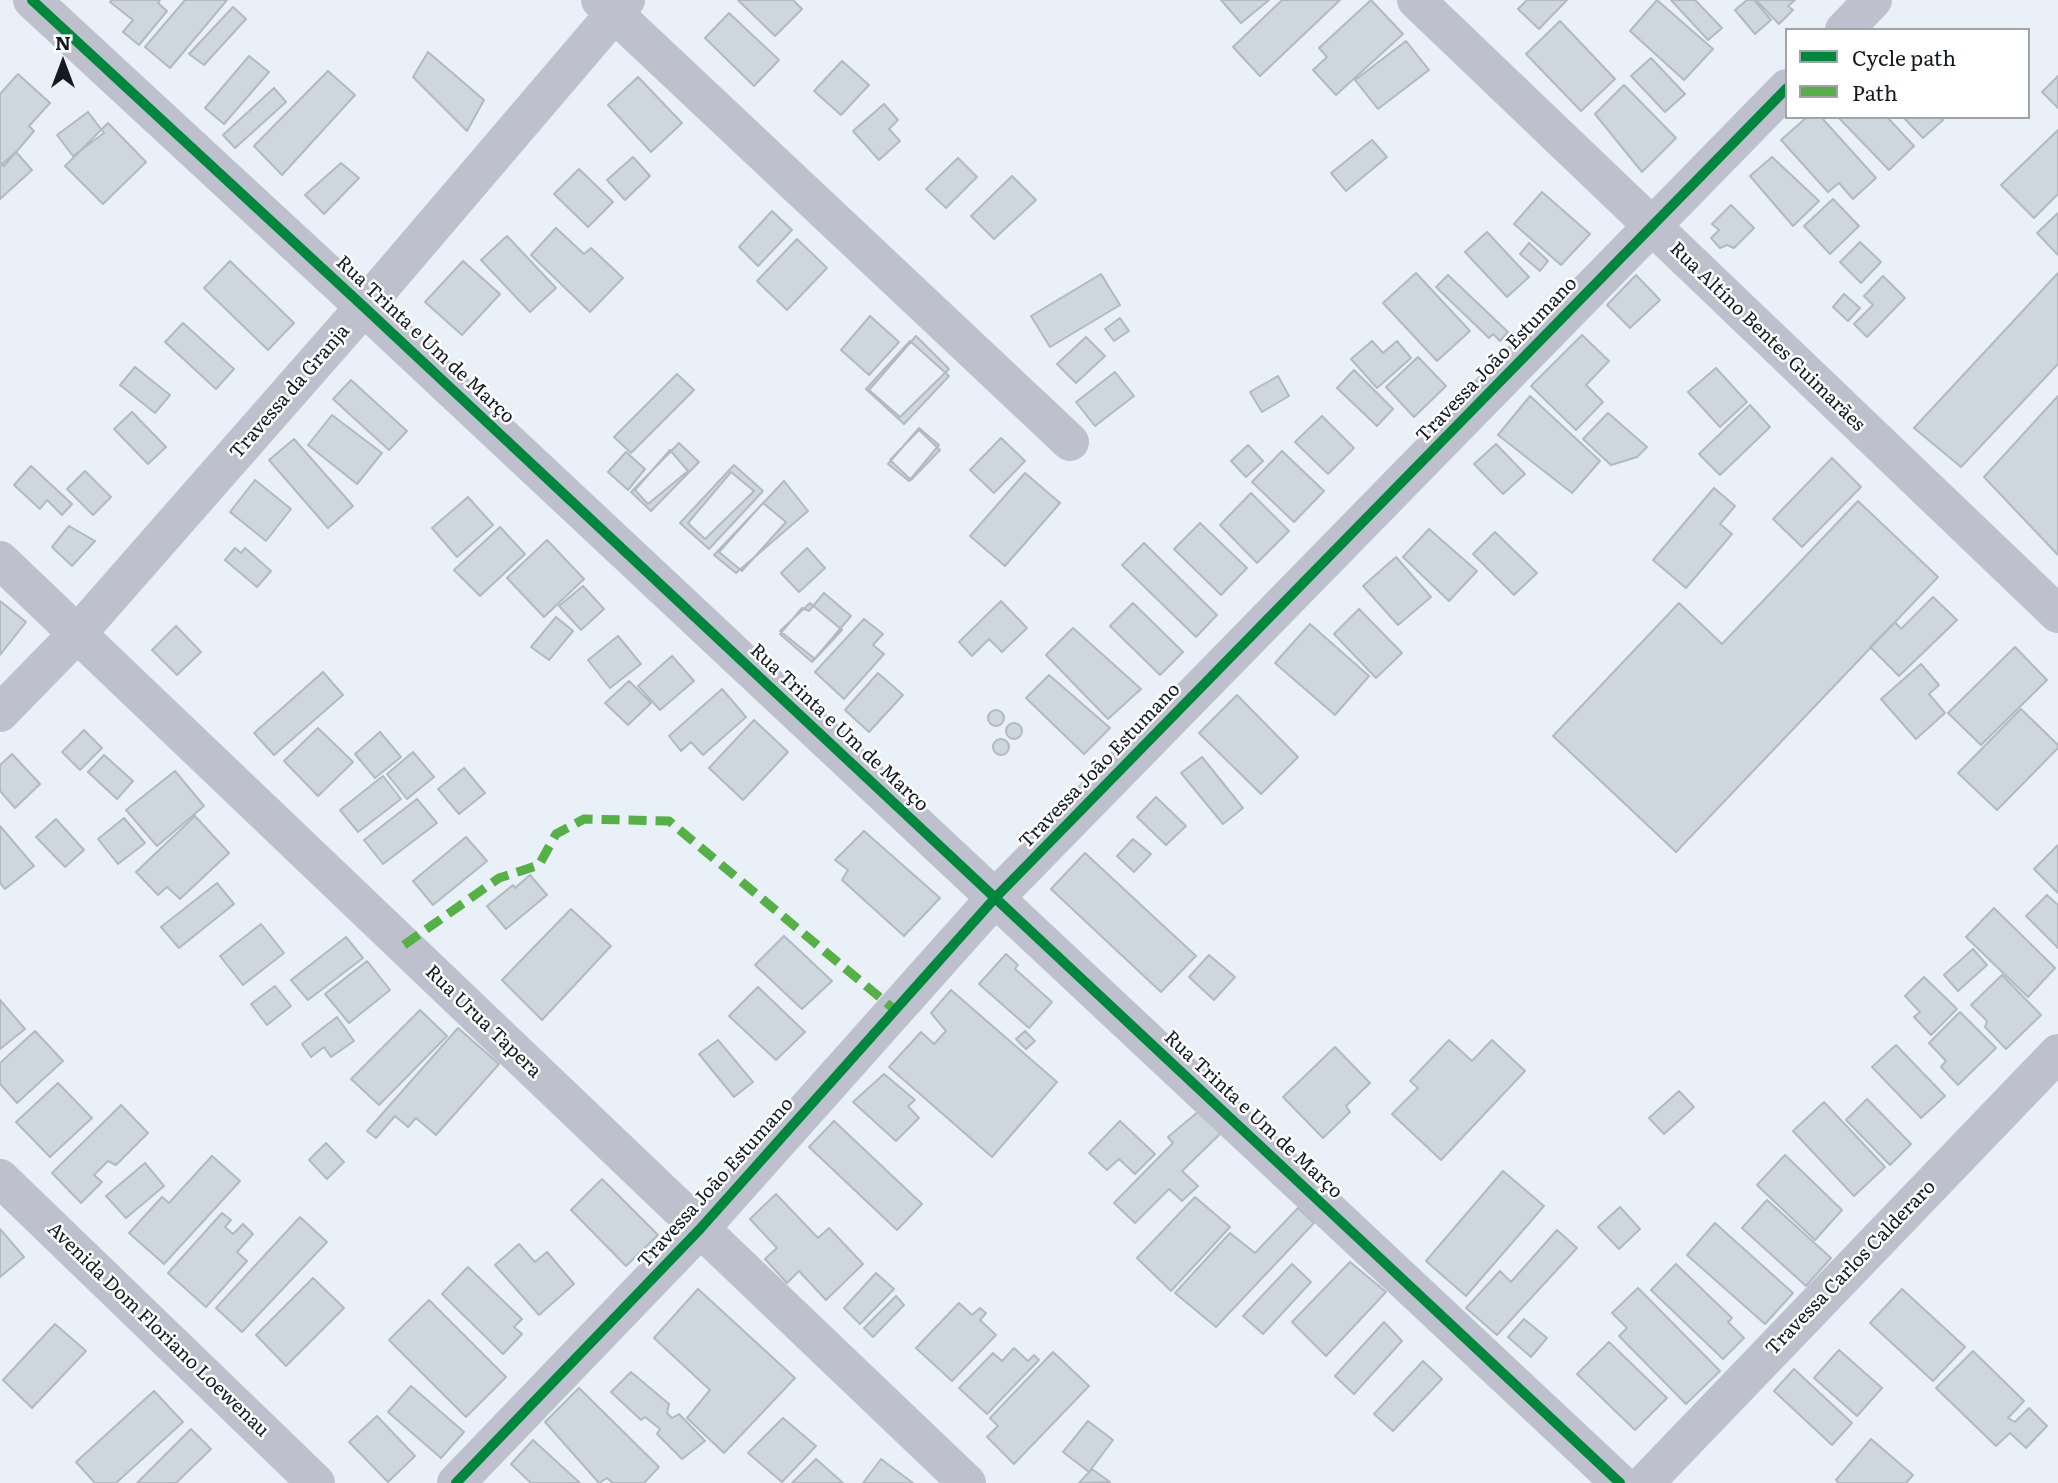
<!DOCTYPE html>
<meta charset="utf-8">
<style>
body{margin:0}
#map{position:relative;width:2058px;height:1483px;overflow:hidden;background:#e9f0f8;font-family:Literata,serif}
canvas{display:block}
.legend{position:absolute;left:1785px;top:28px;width:245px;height:91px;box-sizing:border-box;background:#fff;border:2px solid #a1a3a7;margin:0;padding:9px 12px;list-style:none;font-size:21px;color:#131a22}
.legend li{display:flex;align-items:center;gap:14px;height:35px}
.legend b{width:35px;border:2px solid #a1a3a7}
.north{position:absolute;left:28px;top:28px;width:70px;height:70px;-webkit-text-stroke:5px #fff;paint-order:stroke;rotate:0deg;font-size:19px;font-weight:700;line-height:28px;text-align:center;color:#131a22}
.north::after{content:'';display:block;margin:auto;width:24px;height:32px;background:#131a22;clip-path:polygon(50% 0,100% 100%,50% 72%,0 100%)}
</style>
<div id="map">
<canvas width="2058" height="1483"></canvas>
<ul class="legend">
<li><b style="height:9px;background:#00873e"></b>Cycle path</li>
<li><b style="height:9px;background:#55b145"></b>Path</li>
</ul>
<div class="north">N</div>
</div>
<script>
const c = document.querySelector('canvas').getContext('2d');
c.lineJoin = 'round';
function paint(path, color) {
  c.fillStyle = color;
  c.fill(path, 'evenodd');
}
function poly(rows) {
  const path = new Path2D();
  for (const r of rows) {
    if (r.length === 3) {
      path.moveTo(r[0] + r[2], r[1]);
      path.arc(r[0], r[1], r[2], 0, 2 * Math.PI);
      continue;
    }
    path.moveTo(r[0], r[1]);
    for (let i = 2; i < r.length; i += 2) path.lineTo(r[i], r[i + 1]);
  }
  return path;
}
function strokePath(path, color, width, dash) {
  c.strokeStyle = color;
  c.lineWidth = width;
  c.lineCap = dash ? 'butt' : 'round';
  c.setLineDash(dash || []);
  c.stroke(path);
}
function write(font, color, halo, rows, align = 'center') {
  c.font = font + ' Literata,serif';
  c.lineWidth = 5;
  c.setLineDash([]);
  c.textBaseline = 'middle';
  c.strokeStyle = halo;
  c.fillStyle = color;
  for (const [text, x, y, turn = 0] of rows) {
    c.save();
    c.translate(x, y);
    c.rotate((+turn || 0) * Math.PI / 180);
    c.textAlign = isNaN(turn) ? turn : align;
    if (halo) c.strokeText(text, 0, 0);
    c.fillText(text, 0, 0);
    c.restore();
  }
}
const building = poly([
 [112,0,160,0,158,3,167,11,139,45,123,32,133,20,110,2,112,0],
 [185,0,227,0,170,68,145,47,185,0],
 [738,0,793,0,802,9,775,36,738,0],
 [1221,0,1269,0,1241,23,1221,0],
 [1282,0,1340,0,1260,76,1233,47,1282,0],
 [1371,0,1403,34,1336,95,1313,70,1327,57,1319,48,1371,0],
 [1527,0,1567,0,1539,29,1518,9,1527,0],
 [1657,0,1713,49,1684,80,1630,31,1657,0],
 [1671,0,1695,0,1722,28,1708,40,1671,0],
 [1747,0,1754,0,1771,20,1755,34,1735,10,1747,0],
 [1756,0,1795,0,1788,6,1793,10,1779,24,1756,0],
 [233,7,246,19,204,65,189,54,233,7],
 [729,13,779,60,754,86,705,38,729,13],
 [1560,21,1615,79,1581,111,1526,54,1560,21],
 [1406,41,1429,70,1378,109,1355,80,1406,41],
 [428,52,484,100,467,131,413,77,428,52],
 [249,56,269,72,224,124,205,108,249,56],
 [1651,58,1685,94,1665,112,1631,76,1651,58],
 [842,61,869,85,841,115,814,91,842,61],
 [328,71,355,95,282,175,254,146,328,71],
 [18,74,50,103,29,126,34,131,4,166,0,162,0,94,18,74],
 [2058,76,2058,108,2042,92,2058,76],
 [638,77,682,123,651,152,608,105,638,77],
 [1624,85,1676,138,1642,172,1595,114,1624,85],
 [274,88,286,102,235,148,223,135,274,88],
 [884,104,898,120,889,129,900,141,879,160,853,131,884,104],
 [88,112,104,133,73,156,57,135,88,112],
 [1807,117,1821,117,1876,178,1853,199,1839,183,1828,192,1781,140,1807,117],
 [1838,117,1887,117,1914,146,1889,170,1838,117],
 [1903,117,1940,117,1943,120,1923,138,1903,117],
 [108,123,146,162,103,204,65,166,108,123],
 [2058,130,2058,194,2034,218,2001,185,2058,130],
 [1372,140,1387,157,1346,191,1331,173,1372,140],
 [16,152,32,170,0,199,0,166,16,152],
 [633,157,650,176,625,200,607,180,633,157],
 [1772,157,1819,201,1793,226,1750,176,1772,157],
 [958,158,977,177,946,208,926,189,958,158],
 [341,163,359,178,324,214,305,195,341,163],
 [579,169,613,202,588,227,554,194,579,169],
 [1012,176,1036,200,994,239,971,216,1012,176],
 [1542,192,1590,234,1561,265,1514,224,1542,192],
 [1833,199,1859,226,1830,254,1804,226,1833,199],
 [1731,205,1754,228,1734,248,1727,245,1720,248,1711,238,1719,230,1712,224,1731,205],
 [772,211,792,230,758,266,739,247,772,211],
 [2058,213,2058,255,2037,233,2058,213],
 [556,228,584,254,591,248,623,278,590,312,531,255,556,228],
 [1487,232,1529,277,1507,297,1465,252,1487,232],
 [507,236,556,288,530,312,481,260,507,236],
 [797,239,827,268,787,310,757,281,797,239],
 [1860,242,1881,262,1861,283,1840,262,1860,242],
 [1529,243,1548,261,1540,271,1520,254,1529,243],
 [230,261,294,323,268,350,204,288,230,261],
 [463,261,500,294,462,335,425,302,463,261],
 [1416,273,1470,331,1437,361,1383,303,1416,273],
 [2058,273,2058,364,1961,467,1914,428,2058,273],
 [1101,274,1120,305,1050,347,1031,316,1101,274],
 [1448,275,1508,332,1500,341,1493,334,1489,338,1436,287,1448,275],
 [1636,275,1660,300,1630,328,1607,305,1636,275],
 [1883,276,1905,298,1867,337,1854,324,1873,305,1864,296,1883,276],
 [1844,294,1860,308,1848,321,1833,307,1844,294],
 [870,316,899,342,869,375,841,350,870,316],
 [1120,318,1129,331,1114,341,1105,329,1120,318],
 [183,323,234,369,216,389,165,342,183,323],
 [1582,335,1609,361,1586,385,1603,402,1576,430,1531,386,1582,335],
 [916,336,949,369,900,417,869,390,916,336],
 [1086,337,1105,356,1076,383,1057,364,1086,337],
 [910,341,949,376,904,424,866,389,910,341],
 [1372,341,1383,353,1397,341,1411,358,1377,388,1351,359,1372,341],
 [1418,357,1446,386,1414,417,1386,387,1418,357],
 [135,367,170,395,155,413,120,385,135,367],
 [1716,368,1747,402,1720,427,1688,392,1716,368],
 [1354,370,1393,409,1377,426,1337,388,1354,370],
 [1115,372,1134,396,1095,426,1076,402,1115,372],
 [677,374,694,390,631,453,614,437,677,374],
 [1278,376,1289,396,1262,412,1250,392,1278,376],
 [351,380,407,431,389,450,333,399,351,380],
 [1530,396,1600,461,1572,493,1498,435,1530,396],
 [2058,396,2058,555,1984,477,2058,396],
 [1750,405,1770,427,1720,475,1699,454,1750,405],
 [132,412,166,447,148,464,114,429,132,412],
 [1608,413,1647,447,1637,457,1611,465,1583,439,1608,413],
 [332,415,382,453,357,484,308,445,332,415],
 [1322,416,1354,448,1328,474,1295,442,1322,416],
 [919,428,939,445,909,481,888,464,919,428],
 [919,430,940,450,911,480,890,460,919,430],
 [1001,438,1025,461,994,493,970,470,1001,438],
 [294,439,353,506,328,528,269,460,294,439],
 [679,443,699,462,651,511,631,492,679,443],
 [1496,444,1525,474,1503,494,1474,464,1496,444],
 [1248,445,1263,461,1246,477,1231,461,1248,445],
 [670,450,688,471,648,504,635,490,670,450],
 [1282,451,1324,491,1294,522,1252,482,1282,451],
 [626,452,645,469,628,490,608,472,626,452],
 [1832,458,1861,487,1802,547,1773,519,1832,458],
 [734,465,763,491,709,549,680,523,734,465],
 [31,466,72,504,62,515,47,500,40,509,14,485,31,466],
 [85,471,111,497,93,515,67,489,85,471],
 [731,472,754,491,705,539,688,523,731,472],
 [1025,473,1060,503,1005,566,970,536,1025,473],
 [255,480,291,509,266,541,230,512,255,480],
 [784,481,808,511,736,573,714,555,784,481],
 [1714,488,1735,506,1720,524,1732,534,1686,588,1653,560,1714,488],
 [1251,493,1289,531,1257,563,1220,525,1251,493],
 [468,497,493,525,457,557,432,528,468,497],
 [1858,501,1938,577,1676,852,1553,736,1679,603,1722,644,1858,501],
 [763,503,786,522,742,571,719,552,763,503],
 [1200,523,1247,568,1221,595,1174,549,1200,523],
 [69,526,95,541,72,566,52,547,69,526],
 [500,527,525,554,480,596,454,570,500,527],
 [1429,529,1477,571,1449,601,1403,557,1429,529],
 [1495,532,1537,573,1514,595,1473,554,1495,532],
 [547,540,584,579,544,617,507,578,547,540],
 [1144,543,1217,615,1196,637,1122,565,1144,543],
 [235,548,241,553,245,548,271,571,257,587,225,560,235,548],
 [807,548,825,568,799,592,781,573,807,548],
 [1396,557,1431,597,1398,625,1363,586,1396,557],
 [583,586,604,609,581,630,559,606,583,586],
 [824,593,851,616,812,662,780,634,802,608,809,611,824,593],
 [1933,597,1957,620,1899,676,1870,647,1895,622,1901,629,1933,597],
 [0,601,26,622,0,655,0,601],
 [1001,601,1027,628,1002,652,989,639,972,656,959,642,1001,601],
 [810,603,842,630,815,659,780,631,810,603],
 [1133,603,1183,652,1160,675,1110,626,1133,603],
 [1359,609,1402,653,1376,678,1334,634,1359,609],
 [556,617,573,631,549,660,531,647,556,617],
 [864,619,883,634,873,645,884,654,844,699,815,672,864,619],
 [1310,624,1369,676,1335,715,1275,663,1310,624],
 [176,626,201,652,177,675,152,650,176,626],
 [1073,628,1141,689,1108,719,1046,655,1073,628],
 [618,636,641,664,610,688,588,660,618,636],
 [2015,647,2047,680,1981,745,1948,713,2015,647],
 [672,656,694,681,660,710,638,686,672,656],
 [1921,664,1939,685,1929,694,1945,713,1916,739,1881,699,1921,664],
 [323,672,343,695,274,755,254,733,323,672],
 [878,673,903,695,869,732,845,710,878,673],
 [1049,675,1110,728,1084,754,1026,698,1049,675],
 [629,681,651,703,628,725,605,703,629,681],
 [722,689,746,717,703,755,691,742,681,751,669,736,722,689],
 [1237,695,1298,757,1261,794,1199,733,1237,695],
 [2021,709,2058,745,2058,748,1997,810,1958,773,2021,709],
 [996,718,8],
 [754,720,788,752,743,800,709,768,754,720],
 [1014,731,8],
 [318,728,353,762,318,796,284,761,318,728],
 [84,730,102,748,80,770,62,752,84,730],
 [380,732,401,757,375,778,355,754,380,732],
 [1001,747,8],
 [413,752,434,777,407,799,387,774,413,752],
 [12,754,40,784,15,808,0,791,0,765,12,754],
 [104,755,133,781,117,799,88,772,104,755],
 [1202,757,1243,808,1223,824,1181,773,1202,757],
 [464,768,485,793,459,814,438,789,464,768],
 [175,771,204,806,157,846,126,810,175,771],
 [383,776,401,799,358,832,340,810,383,776],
 [1156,797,1186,826,1166,845,1137,817,1156,797],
 [417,799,437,823,383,864,364,840,417,799],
 [195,816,229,853,180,899,167,887,158,895,136,872,195,816],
 [124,818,145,843,118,864,98,839,124,818],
 [56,819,84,850,65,867,36,837,56,819],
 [0,826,34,866,5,889,0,883,0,826],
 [864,831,940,898,904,936,842,880,848,870,835,860,864,831],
 [466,837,487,861,433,905,413,881,466,837],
 [1133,839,1151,854,1134,872,1117,856,1133,839],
 [2058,845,2058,893,2034,869,2058,845],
 [1085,853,1196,956,1161,992,1051,889,1085,853],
 [530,875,547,895,506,929,487,906,513,885,515,888,530,875],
 [217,883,234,904,179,948,161,927,217,883],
 [2047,895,2058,905,2058,948,2026,916,2047,895],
 [1994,908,2055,968,2028,997,1966,937,1994,908],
 [571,909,611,946,542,1020,502,980,571,909],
 [261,924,284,953,243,985,220,956,261,924],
 [784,936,832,981,802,1009,755,965,784,936],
 [346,937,363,958,308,1000,291,980,346,937],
 [1973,949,1987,965,1958,991,1944,975,1973,949],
 [1006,954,1018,965,1015,969,1052,1002,1029,1028,979,984,1006,954],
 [1209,955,1235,977,1214,1000,1189,977,1209,955],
 [367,961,390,990,349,1023,325,994,367,961],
 [2002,975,2041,1015,2006,1049,1985,1027,1987,1021,1971,1005,2002,975],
 [1924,977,1957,1009,1931,1035,1914,1017,1920,1012,1905,996,1924,977],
 [275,986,291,1006,267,1025,251,1004,275,986],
 [758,987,805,1032,776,1060,729,1016,758,987],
 [951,990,1057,1082,992,1157,889,1067,921,1032,934,1044,946,1031,931,1013,951,990],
 [0,1000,25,1029,0,1049,0,1000],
 [420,1010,447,1036,379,1105,351,1079,420,1010],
 [1960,1012,1996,1048,1958,1085,1941,1067,1946,1061,1929,1043,1960,1012],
 [337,1017,354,1041,331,1057,324,1047,311,1057,302,1044,337,1017],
 [458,1028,499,1064,436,1135,416,1118,408,1127,395,1116,376,1138,367,1131,458,1028],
 [35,1031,63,1061,17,1103,0,1084,0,1063,35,1031],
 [1025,1031,1035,1041,1026,1049,1016,1039,1025,1031],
 [718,1040,753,1082,734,1097,699,1054,718,1040],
 [1449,1040,1472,1061,1492,1040,1525,1071,1441,1160,1392,1114,1418,1088,1410,1081,1449,1040],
 [1896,1045,1945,1096,1921,1118,1872,1067,1896,1045],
 [1335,1047,1370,1083,1346,1106,1350,1112,1323,1138,1283,1097,1335,1047],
 [884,1074,915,1100,908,1106,919,1118,896,1141,853,1102,884,1074],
 [58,1083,92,1118,50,1157,16,1122,58,1083],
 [1679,1091,1694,1107,1664,1134,1649,1118,1679,1091],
 [1867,1099,1911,1144,1890,1165,1846,1120,1867,1099],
 [1824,1102,1885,1167,1854,1196,1793,1131,1824,1102],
 [121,1105,148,1133,116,1165,108,1161,94,1175,102,1182,81,1203,52,1173,121,1105],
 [1199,1111,1221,1133,1182,1171,1198,1186,1182,1201,1169,1189,1135,1223,1114,1203,1173,1143,1168,1137,1199,1111],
 [834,1121,922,1204,897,1230,809,1147,834,1121],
 [1120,1121,1155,1154,1135,1174,1119,1159,1107,1170,1089,1153,1120,1121],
 [326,1143,344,1162,327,1179,309,1160,326,1143],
 [1785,1155,1842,1210,1815,1240,1757,1185,1785,1155],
 [212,1156,240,1181,164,1264,129,1233,162,1197,169,1203,212,1156],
 [145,1163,164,1186,126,1218,106,1196,145,1163],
 [1503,1171,1544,1206,1466,1296,1426,1261,1503,1171],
 [602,1179,658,1235,626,1266,571,1210,602,1179],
 [776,1194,818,1238,829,1228,863,1264,826,1300,799,1271,787,1283,765,1259,777,1248,750,1219,776,1194],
 [1195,1197,1230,1227,1171,1291,1137,1258,1195,1197],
 [1767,1200,1831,1258,1806,1286,1742,1228,1767,1200],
 [1620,1207,1640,1229,1619,1249,1598,1227,1620,1207],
 [1298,1208,1314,1223,1216,1327,1175,1293,1230,1233,1255,1253,1298,1208],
 [222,1213,231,1220,225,1227,233,1234,243,1224,253,1234,237,1252,247,1261,206,1307,168,1273,222,1213],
 [300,1217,327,1242,242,1332,216,1308,300,1217],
 [1715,1223,1793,1293,1765,1324,1687,1255,1715,1223],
 [0,1229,24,1257,0,1277,0,1229],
 [1557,1230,1577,1248,1497,1335,1466,1308,1500,1271,1511,1282,1557,1230],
 [519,1244,535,1262,547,1252,574,1284,539,1315,495,1265,519,1244],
 [1350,1262,1386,1292,1326,1356,1292,1322,1350,1262],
 [1292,1264,1311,1282,1263,1334,1243,1316,1292,1264],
 [1676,1264,1732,1318,1728,1322,1744,1338,1723,1359,1651,1290,1676,1264],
 [468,1267,522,1319,514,1327,522,1334,503,1354,442,1294,468,1267],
 [876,1273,894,1289,860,1324,844,1308,876,1273],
 [313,1278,344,1308,286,1366,256,1335,313,1278],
 [1638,1288,1720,1371,1686,1404,1619,1336,1627,1328,1612,1313,1638,1288],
 [698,1289,795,1378,724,1453,687,1418,710,1390,654,1338,698,1289],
 [1902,1289,1965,1347,1933,1381,1870,1323,1902,1289],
 [896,1296,904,1305,873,1337,864,1328,896,1296],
 [429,1300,506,1377,466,1417,389,1340,429,1300],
 [959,1303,972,1315,980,1308,986,1313,980,1320,996,1335,952,1381,916,1348,959,1303],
 [1524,1319,1547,1338,1531,1357,1508,1337,1524,1319],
 [1384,1322,1402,1341,1354,1394,1335,1376,1384,1322],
 [55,1324,86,1351,32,1408,3,1380,55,1324],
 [1609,1342,1667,1398,1635,1430,1577,1374,1609,1342],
 [1014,1348,1028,1361,1034,1355,1039,1360,987,1414,959,1388,993,1353,1002,1361,1014,1348],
 [1839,1350,1882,1388,1857,1416,1814,1378,1839,1350],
 [1973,1351,2024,1401,2008,1418,2015,1422,2029,1408,2047,1426,2026,1448,2010,1433,1996,1446,1936,1388,1973,1351],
 [1053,1352,1089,1386,1014,1464,987,1437,998,1426,990,1418,1053,1352],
 [1423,1361,1442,1379,1393,1431,1374,1414,1423,1361],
 [1794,1369,1852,1423,1832,1445,1774,1391,1794,1369],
 [631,1372,669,1404,667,1413,672,1418,679,1414,705,1441,682,1459,657,1434,660,1429,645,1417,641,1420,611,1392,631,1372],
 [411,1386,464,1432,441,1458,388,1412,411,1386],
 [579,1388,659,1467,644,1483,613,1483,607,1478,599,1483,545,1422,579,1388],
 [154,1391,183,1422,116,1483,95,1483,76,1462,154,1391],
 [377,1416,415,1456,388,1482,349,1442,377,1416],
 [783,1418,816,1446,782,1482,748,1453,783,1418],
 [1088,1421,1113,1440,1089,1472,1063,1452,1088,1421],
 [191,1429,211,1449,176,1483,137,1483,191,1429],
 [1871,1439,1913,1475,1906,1483,1839,1483,1836,1480,1871,1439],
 [533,1440,580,1483,531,1483,511,1464,533,1440],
 [816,1459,843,1483,792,1483,816,1459],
 [881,1459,913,1483,863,1483,881,1459],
 [1092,1469,1110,1482,1079,1483,1092,1469]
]);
const minor = poly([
 [32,0,364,307,1620,1483],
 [600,0,1070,442],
 [1416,0,2058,614],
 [1844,30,1873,0],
 [0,560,967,1483],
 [0,713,78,633,364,307,626,0],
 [0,1178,316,1483],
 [456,1483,700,1229,995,898,1787,88],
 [1645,1483,2058,1053]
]);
const quiet = poly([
 [404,945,499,878,539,865,556,834,584,819,669,821,895,1010]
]);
const cycleway = poly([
 [32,0,364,307,1620,1483],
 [456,1483,700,1229,995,898,1787,88]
]);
const streetNames = [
 ["Rua Altíno Bentes Guimarães",1767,337,44],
 ["Rua Trinta e Um de Março",425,340,43],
 ["Travessa João Estumano",1497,360,-46],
 ["Travessa da Granja",290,392,-49],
 ["Rua Trinta e Um de Março",839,728,43],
 ["Travessa João Estumano",1100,766,-46],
 ["Rua Urua Tapera",483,1022,44],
 ["Rua Trinta e Um de Março",1253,1115,43],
 ["Travessa João Estumano",716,1183,-48],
 ["Travessa Carlos Calderaro",1851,1268,-46],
 ["Avenida Dom Floriano Loewenau",158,1330,44]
];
paint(building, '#ced7dd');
strokePath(building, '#b1bac0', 2);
strokePath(minor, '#bec0ce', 38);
strokePath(quiet, '#55b145', 9, [18, 9]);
strokePath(cycleway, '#00873e', 10);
write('19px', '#131a22', '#fff', streetNames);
</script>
